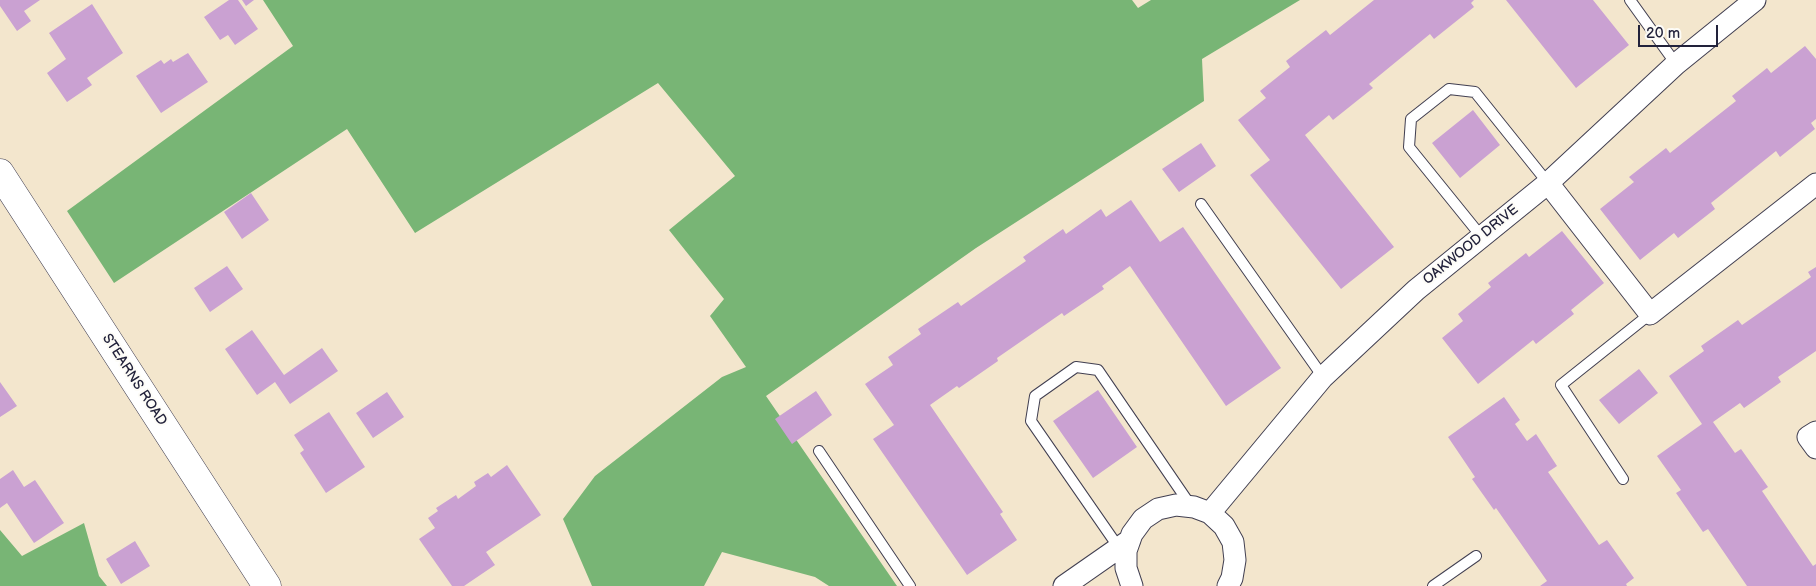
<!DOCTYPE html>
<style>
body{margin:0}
#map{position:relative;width:1816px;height:586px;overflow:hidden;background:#f3e6cd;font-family:"Balsamiq Sans",sans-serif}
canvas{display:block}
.scale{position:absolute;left:1638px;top:25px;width:80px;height:22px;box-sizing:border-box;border:2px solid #22223b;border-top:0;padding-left:6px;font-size:15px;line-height:18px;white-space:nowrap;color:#22223b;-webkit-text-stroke:4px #fdfcf7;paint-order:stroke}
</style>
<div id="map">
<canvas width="1816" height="586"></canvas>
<div class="scale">20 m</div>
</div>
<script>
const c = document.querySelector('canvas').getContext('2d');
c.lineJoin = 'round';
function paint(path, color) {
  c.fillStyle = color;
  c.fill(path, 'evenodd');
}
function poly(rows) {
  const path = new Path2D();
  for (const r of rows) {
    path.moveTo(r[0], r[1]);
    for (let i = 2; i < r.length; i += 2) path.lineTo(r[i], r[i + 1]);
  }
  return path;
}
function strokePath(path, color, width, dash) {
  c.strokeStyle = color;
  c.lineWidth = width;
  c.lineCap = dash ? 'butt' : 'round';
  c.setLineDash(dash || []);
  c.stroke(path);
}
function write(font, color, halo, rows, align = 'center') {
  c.font = font + ' "Balsamiq Sans",sans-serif';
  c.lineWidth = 4;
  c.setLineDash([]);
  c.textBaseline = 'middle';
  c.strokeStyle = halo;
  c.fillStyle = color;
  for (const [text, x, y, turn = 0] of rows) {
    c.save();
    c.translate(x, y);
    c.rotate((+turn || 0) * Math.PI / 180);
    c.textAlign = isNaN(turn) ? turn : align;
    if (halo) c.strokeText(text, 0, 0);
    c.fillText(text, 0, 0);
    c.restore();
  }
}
const forest = poly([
 [263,0,1132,0,1138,8,1151,0,1300,0,1202,59,1204,101,976,248,766,396,897,586,829,586,815,577,722,552,704,586,592,586,563,519,595,476,722,377,746,367,710,316,724,299,669,230,735,176,658,83,415,233,347,129,114,283,67,211,293,46],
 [84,523,99,576,107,586,0,586,0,530,22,556]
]);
const building = poly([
 [0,0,40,0,24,11,31,21,17,31,0,6],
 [229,0,238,0,258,29,235,45,228,35,220,40,204,17],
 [242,0,254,0,246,6],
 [1374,0,1474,0,1471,3,1474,7,1434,39,1430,34,1369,84,1373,88,1333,120,1329,115,1305,135,1394,247,1341,289,1250,175,1270,160,1238,120,1266,98,1260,91,1290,67,1286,61,1326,30,1330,35],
 [1506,0,1593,0,1629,45,1576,88],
 [92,4,123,53,87,78,92,85,67,102,47,73,66,59,49,33],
 [1805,46,1816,59,1816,119,1811,123,1815,129,1780,157,1776,151,1711,203,1715,209,1678,238,1674,233,1640,260,1600,209,1634,182,1629,177,1666,148,1670,153,1736,101,1732,96,1767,68,1771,73],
 [188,53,208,82,161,113,136,76,161,60,164,64,171,59,173,62],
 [1473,110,1500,145,1460,178,1432,143],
 [1201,143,1216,166,1179,192,1162,169],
 [251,193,269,220,242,239,224,212],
 [1131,200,1160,242,1183,227,1281,368,1226,406,1130,266,1102,286,1104,289,1064,316,1062,313,997,358,998,361,959,388,957,386,930,405,1003,512,1000,514,1017,540,967,575,873,439,894,425,865,384,893,365,888,357,921,334,918,329,958,302,961,306,1026,261,1023,257,1063,229,1066,234,1101,209,1106,217],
 [1562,231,1604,283,1571,310,1574,314,1536,344,1533,340,1478,384,1442,338,1463,321,1458,314,1491,287,1488,283,1526,253,1529,257],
 [227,266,243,289,210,312,194,288],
 [1816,267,1816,351,1778,377,1781,382,1744,408,1740,403,1713,422,1735,453,1741,449,1768,487,1762,491,1813,566,1816,564,1816,586,1747,586,1708,529,1703,532,1676,493,1681,490,1657,456,1702,424,1669,376,1704,351,1701,346,1738,320,1742,325,1811,277,1808,272],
 [252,330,284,375,322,348,338,371,290,404,275,382,257,395,225,349],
 [1639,369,1658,393,1619,424,1599,400],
 [0,382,17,406,0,417],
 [1098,390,1137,447,1093,478,1053,421],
 [816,391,832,415,792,444,775,419],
 [387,392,404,417,373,438,356,413],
 [1504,397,1520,420,1515,424,1527,441,1536,434,1557,466,1548,472,1599,545,1607,540,1634,578,1626,584,1627,586,1540,586,1547,581,1496,508,1494,510,1472,479,1475,477,1448,437],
 [329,412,365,467,326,493,300,453,304,450,294,435],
 [507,465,541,515,486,552,495,565,464,586,452,586,419,539,435,528,428,518,438,511,436,508,456,495,458,499,476,486,474,482,488,473,491,477],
 [13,470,24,487,35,480,64,523,34,543,7,503,0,508,0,479],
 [135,541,150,566,121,584,106,559]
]);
const lane = poly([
 [1630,0,1676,64],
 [1201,204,1323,377],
 [1481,236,1409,147,1411,119,1449,89,1475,92,1548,183],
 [819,451,910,586],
 [1623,479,1561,385,1650,314],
 [1119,548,1031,421,1035,396,1076,367,1098,370,1191,506],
 [1433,586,1476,556]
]);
const street = poly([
 [1548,183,1650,314,1816,184],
 [1816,432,1808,437,1816,448],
 [1210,513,1323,377,1416,290,1548,183,1676,64,1755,0],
 [1064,586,1130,540],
 [1132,586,1126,568,1126,551,1132,534,1143,519,1158,509,1176,505,1194,507,1210,513,1224,526,1233,542,1235,560,1232,578,1228,586]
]);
const secondary = poly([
 [0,173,267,586]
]);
const streetNames = [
 ["OAKWOOD DRIVE",1471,245,-39],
 ["STEARNS ROAD",134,380,57]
];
paint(forest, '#78b575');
paint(building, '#caa1d2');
strokePath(lane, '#413f51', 12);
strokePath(street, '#413f51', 23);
strokePath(secondary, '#413f51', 29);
strokePath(lane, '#fff', 10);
strokePath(street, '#fff', 21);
strokePath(secondary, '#fff', 28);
write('14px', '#22223b', '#fdfcf7', streetNames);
</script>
